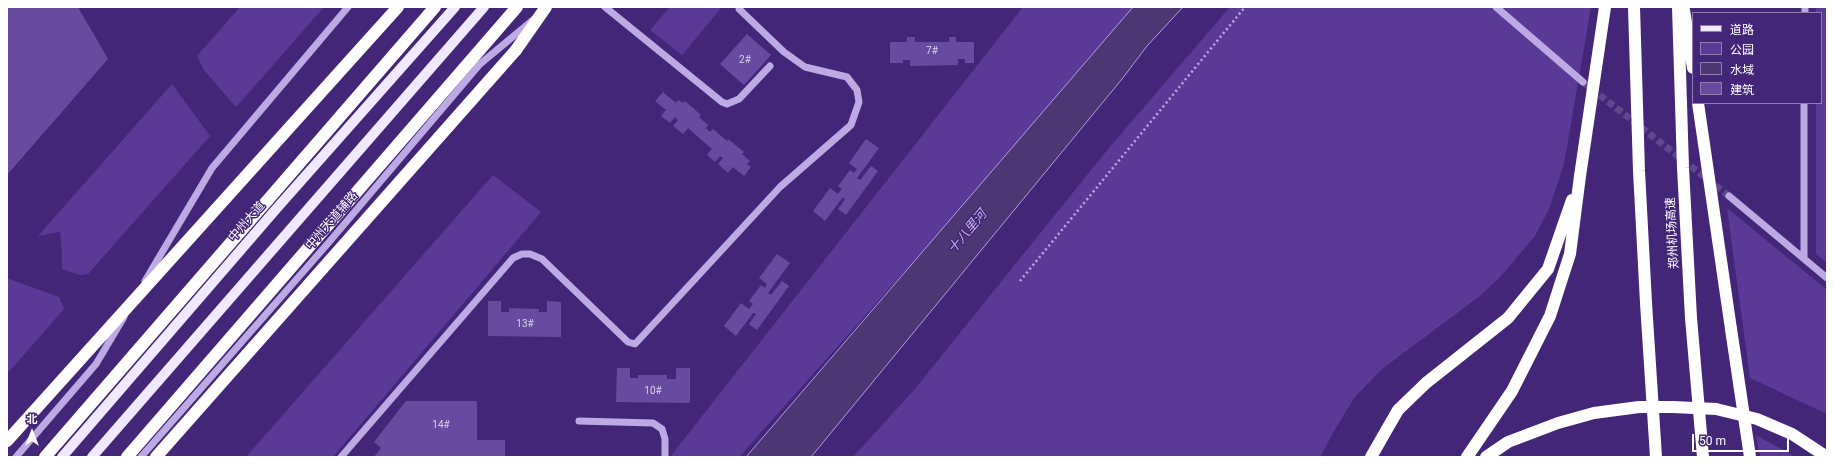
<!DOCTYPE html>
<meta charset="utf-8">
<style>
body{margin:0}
#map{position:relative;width:1834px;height:464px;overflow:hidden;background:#442678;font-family:Roboto,"Noto Sans SC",sans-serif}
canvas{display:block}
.frame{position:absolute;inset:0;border:8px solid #fff;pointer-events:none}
.legend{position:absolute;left:1692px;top:12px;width:130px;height:92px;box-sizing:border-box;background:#442678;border:1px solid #8f7dae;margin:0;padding:5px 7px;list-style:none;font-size:12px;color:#fff}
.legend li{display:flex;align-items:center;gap:8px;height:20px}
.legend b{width:20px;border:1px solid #8f7dae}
.north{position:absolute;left:12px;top:412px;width:40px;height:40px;-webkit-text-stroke:3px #442678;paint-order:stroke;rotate:0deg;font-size:11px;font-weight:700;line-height:16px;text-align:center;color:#fff}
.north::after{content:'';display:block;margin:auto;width:14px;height:18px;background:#fff;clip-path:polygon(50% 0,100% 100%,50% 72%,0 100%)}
.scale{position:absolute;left:1692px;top:434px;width:97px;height:18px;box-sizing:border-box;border:2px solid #fff;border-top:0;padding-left:5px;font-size:12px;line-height:14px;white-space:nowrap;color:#fff;-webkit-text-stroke:3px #442678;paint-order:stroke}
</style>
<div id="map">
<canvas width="1834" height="464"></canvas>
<div class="frame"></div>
<ul class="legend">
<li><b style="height:5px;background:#f0e8fc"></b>道路</li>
<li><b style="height:11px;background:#5a3a96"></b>公园</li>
<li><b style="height:11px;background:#4c3673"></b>水域</li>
<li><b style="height:11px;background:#684ba0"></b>建筑</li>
</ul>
<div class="north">北</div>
<div class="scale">50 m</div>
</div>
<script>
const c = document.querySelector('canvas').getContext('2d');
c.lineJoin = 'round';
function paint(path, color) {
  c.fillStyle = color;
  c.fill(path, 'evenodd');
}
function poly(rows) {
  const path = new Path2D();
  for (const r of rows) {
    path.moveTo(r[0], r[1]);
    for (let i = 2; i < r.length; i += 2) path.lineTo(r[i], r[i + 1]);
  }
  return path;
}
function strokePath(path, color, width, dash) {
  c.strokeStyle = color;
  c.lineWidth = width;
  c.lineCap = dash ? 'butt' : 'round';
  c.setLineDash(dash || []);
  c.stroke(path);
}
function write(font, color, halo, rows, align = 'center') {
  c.font = font + ' Roboto,"Noto Sans SC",sans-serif';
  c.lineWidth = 3;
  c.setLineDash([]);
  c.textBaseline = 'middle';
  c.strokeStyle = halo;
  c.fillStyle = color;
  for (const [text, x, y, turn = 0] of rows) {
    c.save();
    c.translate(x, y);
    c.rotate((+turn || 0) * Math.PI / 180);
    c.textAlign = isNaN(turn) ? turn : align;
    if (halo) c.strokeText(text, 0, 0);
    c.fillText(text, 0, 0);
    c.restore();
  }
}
const green = poly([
 [240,7,324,7,238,105,235,106,204,70,197,56],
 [670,7,722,7,682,55,650,30],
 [1023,7,1141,7,739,457,670,457],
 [1230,7,1591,7,1564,164,1549,209,1535,236,1501,276,1480,296,1382,369,1354,398,1333,433,1320,457,853,457,914,390,1108,149],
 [1816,7,1827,7,1827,263,1816,254,1816,103,1821,103,1821,13,1816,13],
 [172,84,210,136,88,274,80,275,62,269,62,251,60,232,38,236],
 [493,175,541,212,333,457,246,457],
 [1727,208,1827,290,1827,414,1750,378],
 [7,278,59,297,64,309,7,374],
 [1756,435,1796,457,1760,457]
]);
const water = poly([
 [1133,7,1183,7,1147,46,1122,79,811,457,746,457,1133,7]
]);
const building = poly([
 [7,7,78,7,108,59,7,175],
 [747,34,771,55,744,85,720,64],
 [907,37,915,37,915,42,949,42,949,37,956,37,956,42,974,42,974,63,965,63,965,59,958,59,958,65,910,66,910,60,903,60,903,63,890,63,890,42,907,42],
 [663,92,676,103,678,100,683,103,685,101,701,115,699,117,708,125,706,128,710,132,713,129,727,141,728,139,744,152,742,154,750,161,747,164,751,167,744,176,733,167,728,173,718,164,723,158,720,156,715,162,707,155,712,149,688,128,683,134,673,126,678,120,675,117,670,123,661,116,666,110,655,101],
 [866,139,879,148,857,178,860,180,871,166,878,171,846,215,838,209,845,199,843,197,825,221,813,211,830,188,838,194,842,189,838,186,850,170,854,173,857,169,849,163],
 [777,254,790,263,768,293,771,295,782,281,789,286,757,330,749,324,756,314,753,313,736,336,724,326,741,303,749,309,753,304,749,301,761,285,765,288,767,284,759,278],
 [488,301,501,301,501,312,509,312,509,308,539,309,539,312,547,312,547,301,561,302,561,337,488,336],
 [617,368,630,368,630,378,638,378,638,375,667,375,667,379,676,379,676,368,690,368,690,403,616,402],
 [406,401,477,401,477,440,505,440,505,457,374,457,381,448,374,442]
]);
const minorTunnel = poly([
 [1583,82,1729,196]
]);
const path = poly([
 [1020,281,1245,7]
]);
const minor = poly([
 [605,7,722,102,727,104,739,99,770,66],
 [1496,7,1583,82],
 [1805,13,1805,7],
 [1729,196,1827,278],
 [1804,258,1804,103],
 [145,281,212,168,348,7],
 [579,421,653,423,662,429,665,439,665,457],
 [16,457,96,364,124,317],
 [141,457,330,241,480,64,533,20],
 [341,457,513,258,522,254,530,254,542,259,628,342,635,344,780,187,851,125,859,102,857,90,847,77,805,67,784,52,739,9,740,7]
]);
const major = poly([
 [62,457,277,208,455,7],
 [92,457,484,7]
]);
const highway = poly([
 [1634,7,1639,171,1646,303],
 [1678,7,1683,168,1691,318],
 [1684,10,1693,68],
 [1698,103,1731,329],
 [45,457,435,7],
 [127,457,517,7],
 [156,457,516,50],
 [1371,457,1398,410,1426,383,1508,318,1548,269,1572,200],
 [1467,457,1512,391,1550,316,1570,254,1580,176,1605,7],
 [1486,457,1508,442,1558,423,1594,413,1639,407,1673,407,1716,409,1757,419,1792,434,1827,457]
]);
const highwayBridge = poly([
 [516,50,546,7],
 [1646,303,1656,457],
 [1691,318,1703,457],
 [1731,329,1750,457],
 [7,441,398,7]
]);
const numberNames = [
 ["7#",932,51],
 ["2#",745,60],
 ["13#",525,324],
 ["10#",653,391],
 ["14#",441,425]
];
const streetNames = [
 ["中州大道辅路",332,221,-49],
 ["中州大道",247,222,-49],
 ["郑州机场高速",1673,233,-93]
];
const waterNames = [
 ["十八里河",968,232,-50]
];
paint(green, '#5a3a96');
paint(water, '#4c3673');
strokePath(water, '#b49de3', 1);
paint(building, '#684ba0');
strokePath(minorTunnel, '#60478c', 7, [7, 3.5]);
strokePath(path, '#bda9e3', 2.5, [2, 3]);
strokePath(minor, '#bda9e3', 7);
strokePath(major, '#f0e8fc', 10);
strokePath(highway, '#fff', 12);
strokePath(highwayBridge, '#fff', 12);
write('10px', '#d9d2e7', null, numberNames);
write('12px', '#fff', '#442678', streetNames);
write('italic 13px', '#c6b4eb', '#442678', waterNames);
</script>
